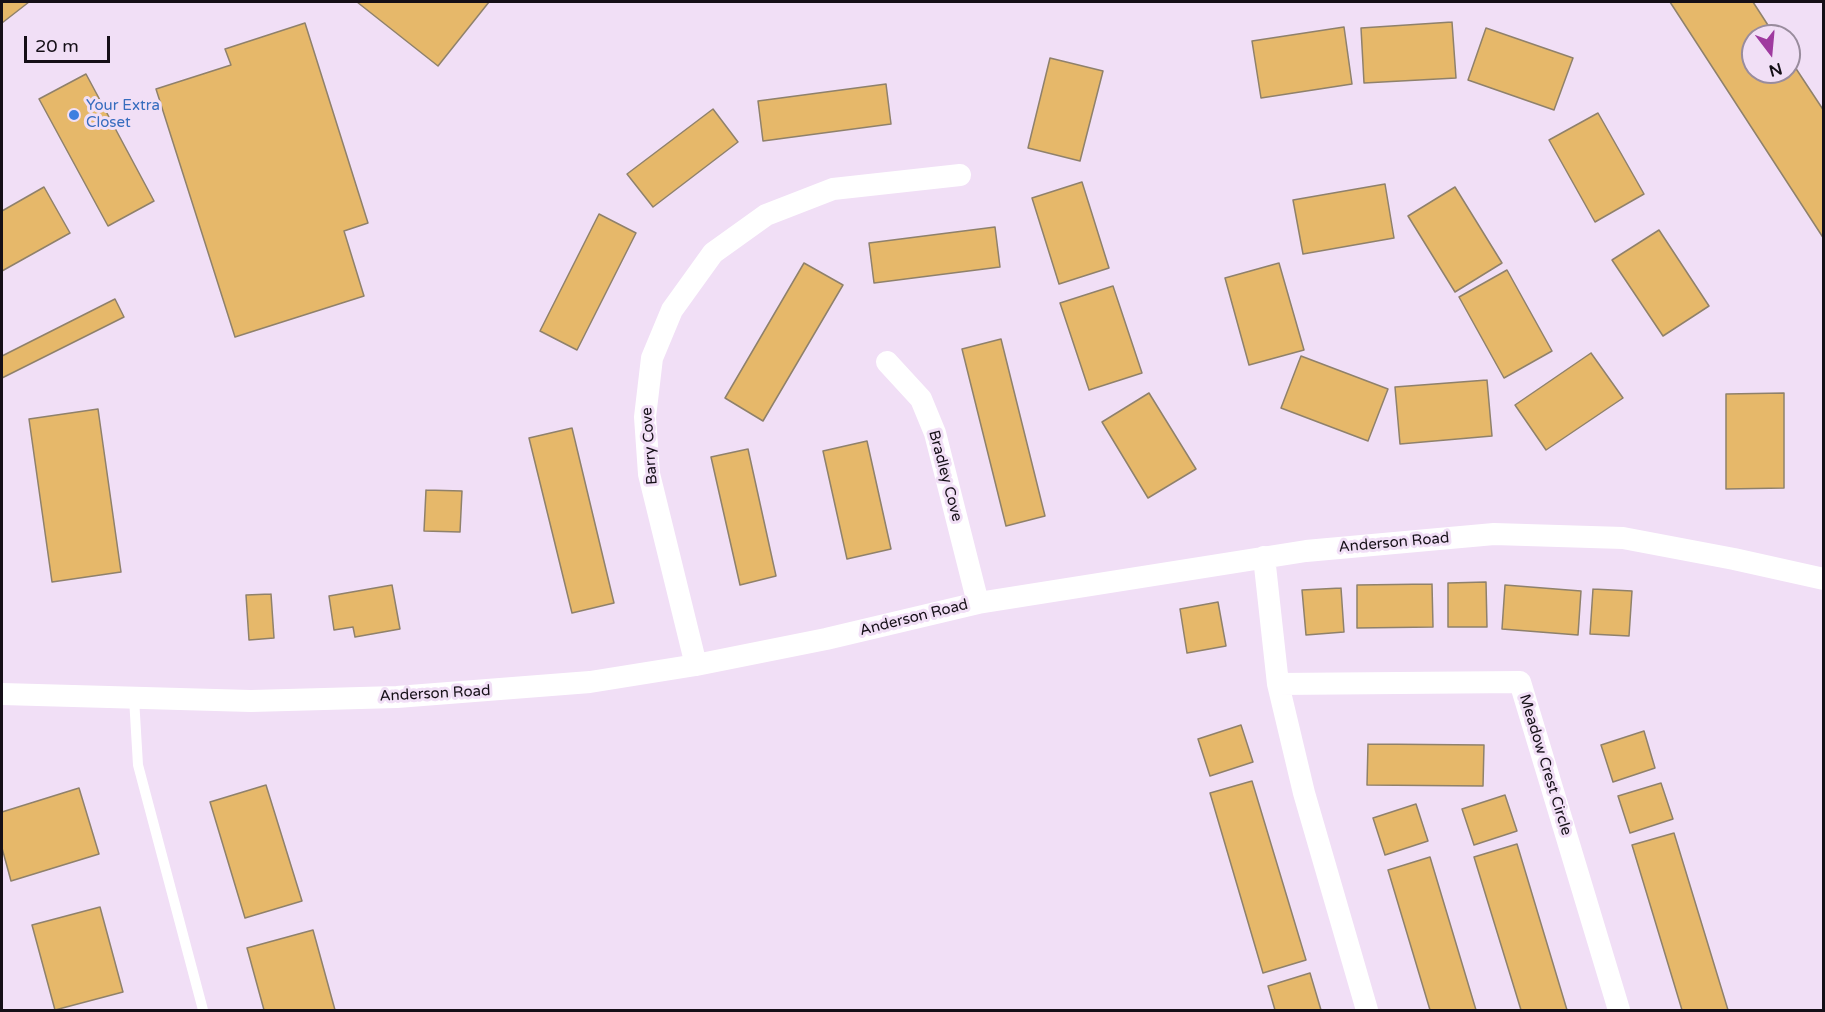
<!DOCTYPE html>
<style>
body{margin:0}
#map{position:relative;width:1825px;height:1012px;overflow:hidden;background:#f1dff6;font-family:"Varela Round",sans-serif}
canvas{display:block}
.frame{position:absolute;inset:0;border:3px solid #150f17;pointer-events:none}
.north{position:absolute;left:1741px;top:24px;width:60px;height:60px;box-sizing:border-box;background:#f1dff6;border:2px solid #998c9d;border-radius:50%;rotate:164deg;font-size:16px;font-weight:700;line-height:24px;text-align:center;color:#150f17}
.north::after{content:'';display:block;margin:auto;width:21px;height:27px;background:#9f3a9f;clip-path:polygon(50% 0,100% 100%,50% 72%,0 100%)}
.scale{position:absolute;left:24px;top:36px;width:86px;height:27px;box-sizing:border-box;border:3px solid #150f17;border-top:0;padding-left:8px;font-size:18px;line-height:21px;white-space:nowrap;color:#150f17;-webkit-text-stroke:4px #f1dff6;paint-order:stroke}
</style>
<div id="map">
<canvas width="1825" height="1012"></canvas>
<div class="frame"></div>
<div class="north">N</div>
<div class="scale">20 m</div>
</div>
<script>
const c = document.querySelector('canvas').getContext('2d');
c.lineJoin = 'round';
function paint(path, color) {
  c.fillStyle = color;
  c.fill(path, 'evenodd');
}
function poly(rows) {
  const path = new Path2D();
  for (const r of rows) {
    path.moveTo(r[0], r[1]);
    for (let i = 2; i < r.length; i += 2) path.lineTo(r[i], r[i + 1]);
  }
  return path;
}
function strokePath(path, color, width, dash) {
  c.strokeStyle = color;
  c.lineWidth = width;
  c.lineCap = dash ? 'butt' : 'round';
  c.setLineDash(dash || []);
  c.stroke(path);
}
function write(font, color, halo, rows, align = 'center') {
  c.font = font + ' "Varela Round",sans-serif';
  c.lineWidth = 6;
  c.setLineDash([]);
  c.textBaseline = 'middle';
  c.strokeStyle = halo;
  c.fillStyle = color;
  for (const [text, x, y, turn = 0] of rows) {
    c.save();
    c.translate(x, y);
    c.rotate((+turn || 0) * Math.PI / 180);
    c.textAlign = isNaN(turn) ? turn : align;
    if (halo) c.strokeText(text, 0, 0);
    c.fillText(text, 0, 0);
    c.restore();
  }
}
const building = poly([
 [2,2,29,2,2,23,2,2],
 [357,2,489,2,438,66,357,2],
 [1670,2,1753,2,1775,36,1753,36,1753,72,1789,72,1789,58,1824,111,1824,239,1670,2],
 [1452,22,1456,78,1364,83,1361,28,1452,22],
 [305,23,368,223,344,231,364,296,235,337,156,89,231,65,225,49,305,23],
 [1344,27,1352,84,1261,98,1252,41,1344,27],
 [1486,28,1573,58,1554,110,1468,80,1486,28],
 [1050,58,1103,71,1080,161,1028,148,1050,58],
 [86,74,154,201,108,226,39,99,86,74],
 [886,84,891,124,763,141,758,101,886,84],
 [713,109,738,142,653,207,627,174,713,109],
 [1598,113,1644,194,1595,222,1549,140,1598,113],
 [1082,182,1109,268,1059,284,1032,198,1082,182],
 [1385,184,1394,238,1303,254,1293,200,1385,184],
 [44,187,70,233,2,271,2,211,44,187],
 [1455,187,1502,263,1455,292,1408,216,1455,187],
 [599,214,636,233,577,350,540,331,599,214],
 [995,227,1000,267,874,283,869,243,995,227],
 [1659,230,1709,306,1663,336,1612,260,1659,230],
 [804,263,843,285,763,421,725,398,804,263],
 [1279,263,1304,350,1249,365,1225,278,1279,263],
 [1507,270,1552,351,1504,378,1459,297,1507,270],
 [1113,286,1142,373,1089,390,1060,303,1113,286],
 [115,299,124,317,2,378,2,356,115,299],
 [1001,339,1045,516,1006,526,962,349,1001,339],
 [1591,353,1623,398,1546,450,1515,405,1591,353],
 [1301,356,1388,389,1368,441,1281,408,1301,356],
 [1487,380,1492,436,1400,444,1395,387,1487,380],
 [1149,393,1196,469,1148,498,1102,422,1149,393],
 [1784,393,1784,488,1726,489,1726,394,1784,393],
 [98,409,121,572,52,582,29,419,98,409],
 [572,428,614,603,572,613,529,438,572,428],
 [867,441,891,549,847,559,823,451,867,441],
 [748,449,776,576,740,585,711,457,748,449],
 [426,490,462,491,460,532,424,531,426,490],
 [1486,582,1487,627,1448,627,1448,583,1486,582],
 [1432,584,1433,627,1357,628,1357,585,1432,584],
 [392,585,400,629,355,637,353,627,334,630,329,596,392,585],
 [1505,585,1581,591,1578,635,1502,629,1505,585],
 [1341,588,1344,632,1306,635,1302,590,1341,588],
 [1593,589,1632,591,1629,636,1590,634,1593,589],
 [271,594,274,638,249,640,246,595,271,594],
 [1218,602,1226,646,1187,653,1180,609,1218,602],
 [1241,725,1253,762,1210,776,1198,739,1241,725],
 [1644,731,1655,768,1613,782,1601,745,1644,731],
 [1368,744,1484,745,1483,786,1367,785,1368,744],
 [1252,781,1306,960,1263,973,1210,793,1252,781],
 [1661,783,1673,819,1630,833,1618,796,1661,783],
 [266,785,302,901,245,918,210,802,266,785],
 [79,788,99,854,11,881,2,848,2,812,79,788],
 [1505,795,1517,831,1474,845,1462,809,1505,795],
 [1416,804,1428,841,1385,855,1373,818,1416,804],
 [1674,833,1728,1010,1682,1010,1632,845,1674,833],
 [1517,844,1567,1010,1521,1010,1474,857,1517,844],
 [1430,857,1476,1010,1430,1010,1388,870,1430,857],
 [100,907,123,992,55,1010,32,925,100,907],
 [313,930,335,1010,264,1010,247,948,313,930],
 [1310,973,1321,1010,1275,1010,1268,986,1310,973]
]);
const service = poly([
 [134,698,138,765,203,1010]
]);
const minor = poly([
 [887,362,921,399,935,433,978,603],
 [1264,557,1278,684,1304,793,1367,1010],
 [696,665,649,474,645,417,652,358,672,310,713,253,766,215,833,189,960,175],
 [1278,684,1520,682,1619,1010],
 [2,694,251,701,397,697,590,682,696,665,826,639,978,603,1306,551,1494,534,1623,538,1734,559,1824,579]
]);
const markers = [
 [74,115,6,"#3f7fe0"]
];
const shopNames = [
 ["Your Extra",86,106],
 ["Closet",86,123]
];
const streetNames = [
 ["Barry Cove",650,446,-94],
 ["Bradley Cove",945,476,75],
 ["Anderson Road",1394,543,-5],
 ["Anderson Road",914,618,-14],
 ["Anderson Road",435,694,-3],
 ["Meadow Crest Circle",1545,765,73]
];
paint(building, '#e6b86a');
strokePath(building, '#8f816b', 1.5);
strokePath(service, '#fff', 10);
strokePath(minor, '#fff', 22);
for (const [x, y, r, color] of markers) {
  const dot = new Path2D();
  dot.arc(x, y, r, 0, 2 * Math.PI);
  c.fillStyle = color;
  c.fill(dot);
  strokePath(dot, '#f1dff6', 2);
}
write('15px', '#366cbe', '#f1dff6', shopNames, 'left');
write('15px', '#150f17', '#f1dff6', streetNames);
</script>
